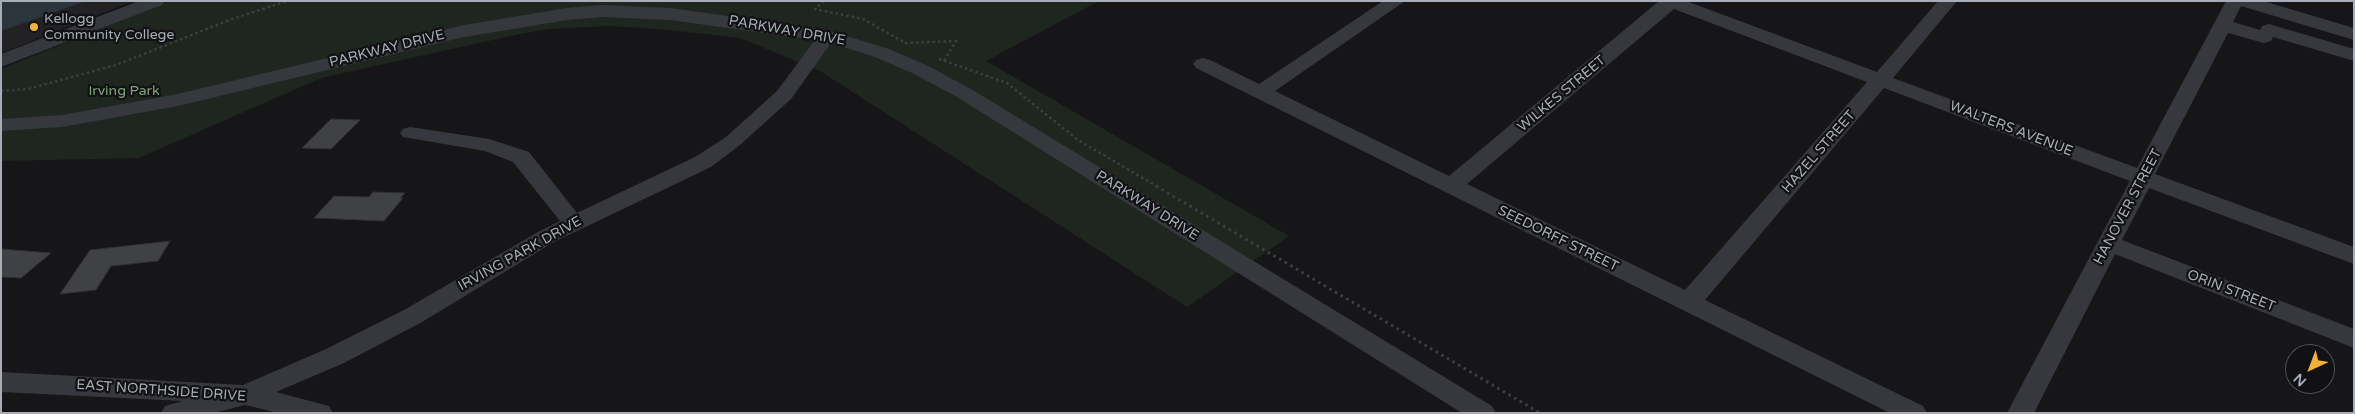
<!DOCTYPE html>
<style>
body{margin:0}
#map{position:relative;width:2355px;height:414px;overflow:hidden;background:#161618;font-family:"Varela Round",sans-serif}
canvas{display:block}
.frame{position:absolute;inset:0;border:2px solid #a8adb8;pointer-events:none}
.north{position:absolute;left:2285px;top:344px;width:50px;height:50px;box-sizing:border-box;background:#111113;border:1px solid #4d4f55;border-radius:50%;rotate:223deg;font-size:14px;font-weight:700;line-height:20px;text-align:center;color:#a8adb8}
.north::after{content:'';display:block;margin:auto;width:18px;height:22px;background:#f2b134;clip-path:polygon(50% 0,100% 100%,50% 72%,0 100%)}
</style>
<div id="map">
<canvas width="2355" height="414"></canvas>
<div class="frame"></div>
<div class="north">N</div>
</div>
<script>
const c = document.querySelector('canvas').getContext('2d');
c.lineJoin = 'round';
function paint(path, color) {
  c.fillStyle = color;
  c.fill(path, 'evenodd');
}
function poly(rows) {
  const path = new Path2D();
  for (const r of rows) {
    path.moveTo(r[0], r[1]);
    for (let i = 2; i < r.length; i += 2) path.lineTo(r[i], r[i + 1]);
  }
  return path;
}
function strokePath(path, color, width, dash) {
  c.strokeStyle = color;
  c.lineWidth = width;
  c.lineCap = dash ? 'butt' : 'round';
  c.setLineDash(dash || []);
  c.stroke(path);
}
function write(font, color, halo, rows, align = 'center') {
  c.font = font + ' "Varela Round",sans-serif';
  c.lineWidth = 4.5;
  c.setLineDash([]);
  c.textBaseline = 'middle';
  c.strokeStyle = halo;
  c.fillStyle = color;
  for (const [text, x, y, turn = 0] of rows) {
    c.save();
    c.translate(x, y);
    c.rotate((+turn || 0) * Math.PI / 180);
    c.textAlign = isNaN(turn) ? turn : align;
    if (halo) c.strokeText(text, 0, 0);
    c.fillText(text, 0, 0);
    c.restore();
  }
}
const built = poly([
 [1,1,133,1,1,53]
]);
const green = poly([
 [170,1,1099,1,986,61,1289,236,1187,307,820,71,740,38,669,30,611,26,549,29,520,34,321,78,139,158,1,161,1,69]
]);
const water = poly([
 [1,1,86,1,1,31]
]);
const building = poly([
 [331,119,360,120,331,149,302,148,331,119],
 [373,192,405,193,400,198,403,198,384,221,314,218,334,196,369,197,373,192],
 [170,241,158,261,111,266,96,290,60,294,90,250,170,241],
 [1,249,51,253,21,278,1,277,1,249]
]);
const pathFar1 = poly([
 [824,1,815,9,863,19,907,44],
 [905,43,956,41,944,61],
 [939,59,1007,83,1078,140,1158,187],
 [1,91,28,89,116,65,232,19,287,1]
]);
const path = poly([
 [1156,186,1540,413]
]);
const minor = poly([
 [139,1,165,1,162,5,1,67,1,54,139,1],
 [1383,1,1405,1,1275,91,1449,176,1659,1,1686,1,1877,72,1938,1,1957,1,1893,78,2137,168,2226,1,2263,1,2354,28,2354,40,2241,6,2233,22,2260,30,2262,26,2269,24,2354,49,2354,61,2273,37,2271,41,2264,43,2228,33,2155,174,2354,247,2354,264,2149,188,2122,240,2354,329,2354,348,2115,254,2034,413,2007,413,2130,181,1884,88,1705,300,1923,406,1927,413,1890,413,1196,68,1193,64,1196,60,1203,58,1210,60,1259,84,1383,1],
 [1674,9,1867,82,1685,290,1467,184,1674,9],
 [602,5,670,8,827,30,889,49,926,65,971,89,1492,406,1496,413,1462,413,957,97,912,73,875,57,831,43,791,99,740,145,711,167,554,242,422,322,344,363,276,392,329,406,333,413,278,413,245,405,214,413,161,413,165,406,183,401,1,392,1,372,243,385,326,349,404,310,538,232,560,221,513,162,485,151,403,137,400,133,403,129,410,127,489,139,529,152,577,213,695,157,726,137,777,91,815,40,670,20,602,17,567,20,464,37,178,106,62,127,1,131,1,119,62,115,178,94,464,25,567,8,602,5]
]);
const markers = [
 [34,27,5,"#f2b134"]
];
const poiNames = [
 ["Kellogg",44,19],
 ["Community College",44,35]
];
const streetNames = [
 ["PARKWAY DRIVE",787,31,10],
 ["PARKWAY DRIVE",387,49,-14],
 ["WILKES STREET",1562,94,-40],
 ["WALTERS AVENUE",2011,129,21],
 ["HAZEL STREET",1819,152,-49],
 ["PARKWAY DRIVE",1147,206,32],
 ["HANOVER STREET",2128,207,-62],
 ["SEEDORFF STREET",1558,239,26],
 ["IRVING PARK DRIVE",520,254,-29],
 ["ORIN STREET",2231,291,21],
 ["EAST NORTHSIDE DRIVE",161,391,4]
];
const parkNames = [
 ["Irving Park",124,91]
];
paint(built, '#222225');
paint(green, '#1e261f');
paint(water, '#2c353c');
paint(building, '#404145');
strokePath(building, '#303034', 1);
strokePath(pathFar1, '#3d3f44', 2.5, [2.5, 3]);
strokePath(path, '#3d3f44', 3, [2.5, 4]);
paint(minor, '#37383d');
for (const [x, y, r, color] of markers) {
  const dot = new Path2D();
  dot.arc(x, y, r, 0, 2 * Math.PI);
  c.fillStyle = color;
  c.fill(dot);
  strokePath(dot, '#111113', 2);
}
write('14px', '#a8adb8', '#111113', poiNames, 'left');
write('14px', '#a8adb8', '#111113', streetNames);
write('14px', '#7fa381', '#111113', parkNames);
</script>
